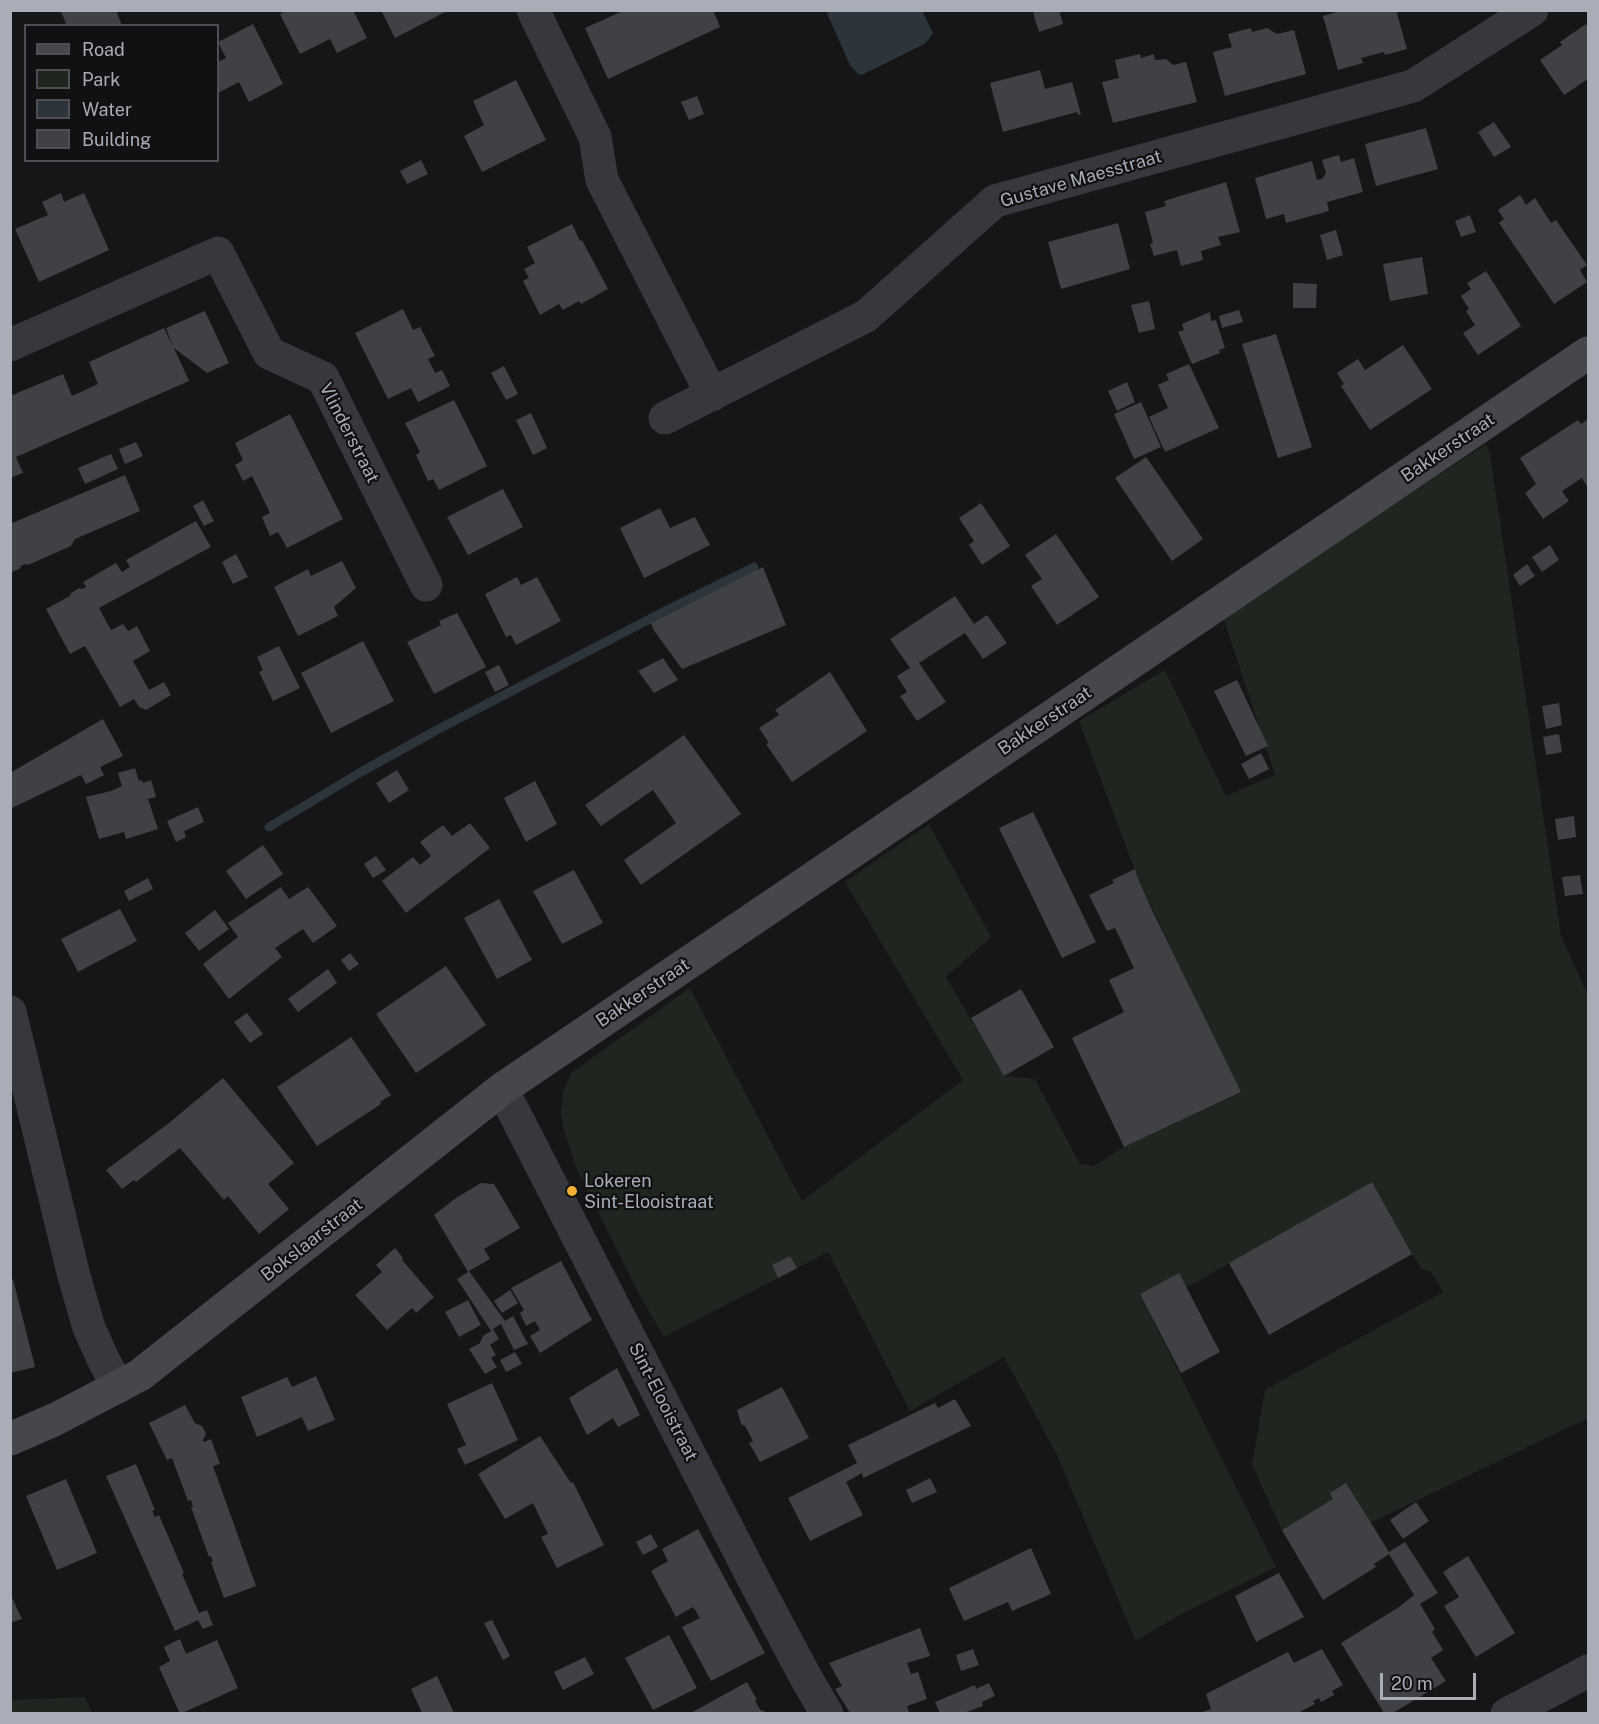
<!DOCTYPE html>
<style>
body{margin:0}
#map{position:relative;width:1599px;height:1724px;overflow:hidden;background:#161618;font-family:"Public Sans",sans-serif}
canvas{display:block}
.frame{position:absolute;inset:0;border:12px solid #a8adb8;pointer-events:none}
.legend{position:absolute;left:24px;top:24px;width:195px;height:138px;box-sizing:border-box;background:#111113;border:2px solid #4d4f55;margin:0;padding:8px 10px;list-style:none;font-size:18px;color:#a8adb8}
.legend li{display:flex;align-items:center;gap:12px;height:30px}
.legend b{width:30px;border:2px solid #4d4f55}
.scale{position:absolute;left:1380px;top:1673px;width:96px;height:27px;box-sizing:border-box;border:3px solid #a8adb8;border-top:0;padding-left:8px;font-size:18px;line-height:21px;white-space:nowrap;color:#a8adb8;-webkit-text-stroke:4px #111113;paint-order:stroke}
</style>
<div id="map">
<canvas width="1599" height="1724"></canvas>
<div class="frame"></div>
<ul class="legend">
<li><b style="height:8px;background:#45474d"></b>Road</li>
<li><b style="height:16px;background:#1e261f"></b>Park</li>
<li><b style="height:16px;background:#2c353c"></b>Water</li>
<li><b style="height:16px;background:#404145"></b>Building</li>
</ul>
<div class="scale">20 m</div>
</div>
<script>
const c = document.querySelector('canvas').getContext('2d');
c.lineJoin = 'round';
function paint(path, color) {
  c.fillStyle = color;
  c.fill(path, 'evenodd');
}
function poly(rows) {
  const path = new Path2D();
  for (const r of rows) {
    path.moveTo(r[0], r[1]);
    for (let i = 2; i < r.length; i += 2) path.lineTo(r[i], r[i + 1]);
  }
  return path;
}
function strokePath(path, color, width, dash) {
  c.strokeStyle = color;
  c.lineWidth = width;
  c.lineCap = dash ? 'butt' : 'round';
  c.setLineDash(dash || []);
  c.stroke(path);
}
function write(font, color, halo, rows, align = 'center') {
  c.font = font + ' "Public Sans",sans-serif';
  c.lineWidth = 4.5;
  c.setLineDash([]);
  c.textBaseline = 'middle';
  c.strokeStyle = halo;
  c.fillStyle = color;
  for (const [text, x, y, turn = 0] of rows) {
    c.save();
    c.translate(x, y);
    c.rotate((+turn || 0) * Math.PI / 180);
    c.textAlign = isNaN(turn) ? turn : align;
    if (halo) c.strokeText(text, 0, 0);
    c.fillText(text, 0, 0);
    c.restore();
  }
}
const green = poly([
 [1486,444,1490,454,1561,936,1588,995,1588,1418,1370,1523,1333,1499,1282,1530,1252,1465,1265,1390,1443,1292,1431,1272,1422,1269,1412,1254,1372,1182,1186,1288,1140,1294,1276,1567,1178,1616,1136,1641,1056,1453,1004,1357,910,1411,828,1252,664,1337,639,1294,576,1168,564,1130,561,1113,563,1092,571,1073,690,988,802,1201,963,1080,845,882,929,824,991,937,946,977,1004,1076,1035,1079,1080,1164,1094,1166,1124,1147,1240,1093,1137,876,1079,721,1165,670,1226,796,1275,775,1223,617],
 [85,1697,92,1713,11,1713,11,1700]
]);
const water = poly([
 [826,11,922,11,933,33,930,38,924,44,878,67,861,75,858,74,850,65]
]);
const stream = poly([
 [269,827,361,772,435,731,667,610,754,567]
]);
const building = poly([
 [60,10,116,10,122,26,60,26,66,23],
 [286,10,353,10,367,38,337,53,330,39,300,54,280,14],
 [381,10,449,10,395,38],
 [625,10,713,10,720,27,608,79,585,28],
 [1041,10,1059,10,1063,24,1039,32,1033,13],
 [1343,10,1396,10,1407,49,1385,55,1384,52,1361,58,1363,63,1338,70,1323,16],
 [253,24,283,84,249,102,239,82,218,93,218,62,226,58,218,42],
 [1586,24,1588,28,1588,79,1564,95,1540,60,1562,45,1560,42],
 [1251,28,1252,32,1267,28,1277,34,1294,30,1306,74,1225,96,1213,52,1232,47,1228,34],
 [1140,54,1141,58,1154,54,1155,60,1166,59,1173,65,1186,62,1197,102,1113,123,1102,82,1119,78,1115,60],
 [1040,70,1045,89,1072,82,1081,114,1078,115,1077,112,1003,132,990,83],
 [516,80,546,140,482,172,464,136,484,125,473,101],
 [697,96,704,114,689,120,681,102],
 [1494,122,1511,147,1494,157,1478,132],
 [1426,128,1438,169,1376,186,1365,144],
 [1339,155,1341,162,1354,158,1363,192,1327,202,1329,211,1286,223,1284,214,1266,219,1255,178,1312,161,1317,180,1322,179,1326,173,1322,160],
 [421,160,428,174,407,184,400,171],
 [1226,182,1240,232,1218,237,1221,245,1201,251,1203,260,1181,266,1177,250,1154,256,1150,244,1153,243,1145,212,1166,206,1164,201],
 [61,193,64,202,84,193,109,250,39,282,15,229,48,215,42,202],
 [1520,195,1526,205,1535,198,1551,223,1556,220,1587,265,1580,270,1587,282,1554,304,1499,223,1504,219,1498,210],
 [1470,215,1476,232,1461,237,1455,221],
 [1118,223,1130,269,1061,289,1048,242],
 [572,224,580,241,582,240,608,289,581,304,579,301,563,310,559,304,540,315,523,281,529,278,524,269,535,263,527,247],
 [1336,230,1343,255,1327,260,1320,235],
 [1422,257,1428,294,1390,301,1383,264],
 [1486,271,1521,326,1478,355,1463,333,1475,325,1466,311,1469,309,1461,296,1471,289,1467,283],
 [1293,283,1317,284,1316,308,1293,308],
 [1149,301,1155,329,1139,333,1131,305],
 [403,309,413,330,420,327,435,356,428,359,435,373,442,370,450,386,418,402,411,388,388,399,355,333],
 [1239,310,1243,322,1222,328,1219,316],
 [205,311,229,363,207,373,174,348,189,381,16,457,23,473,10,478,10,396,63,374,72,396,98,384,89,362,164,328,173,347,166,328],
 [1210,312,1211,321,1216,320,1225,348,1219,350,1220,353,1192,364,1178,332,1184,330,1182,324],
 [1276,334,1312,447,1278,458,1242,344],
 [1403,345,1432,389,1370,430,1341,386,1344,384,1337,373,1358,359,1365,370],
 [1189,364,1219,428,1165,452,1149,417,1168,408,1158,385,1169,380,1166,374],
 [504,366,518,394,506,400,491,373],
 [1127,382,1135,402,1117,411,1108,391],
 [454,400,487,466,439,490,433,479,428,481,416,455,420,452,405,423],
 [1141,402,1161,447,1134,459,1114,414],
 [531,413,547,448,533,455,516,420],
 [290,414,343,519,287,548,278,532,270,536,262,517,270,513,252,476,243,481,235,465,243,460,235,443],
 [1588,419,1588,485,1587,486,1582,478,1562,491,1569,501,1543,519,1525,493,1536,484,1520,458,1578,420,1581,424],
 [136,442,143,456,125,464,119,449],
 [111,454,118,469,85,484,78,468],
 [1146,457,1203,539,1172,561,1115,478],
 [125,475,140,511,75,539,71,546,28,565,27,564,20,566,21,568,10,573,10,524],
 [503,489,523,527,468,555,447,517],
 [203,500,214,521,204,526,193,506],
 [981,503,1010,546,982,565,969,545,974,541,959,518],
 [660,508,670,528,695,517,710,545,644,578,620,528],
 [196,521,211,547,99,608,111,630,123,624,128,631,137,626,150,651,133,661,149,690,164,682,171,695,146,710,139,707,134,699,120,707,85,646,70,654,46,609,70,596,71,593,79,588,82,589,86,587,83,582,116,563,122,572,130,567,126,560],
 [1056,534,1099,597,1057,625,1031,586,1042,579,1025,555],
 [1550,545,1559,560,1542,572,1532,557],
 [236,554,248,577,233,584,222,562],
 [342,561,356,588,334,607,338,616,298,636,274,587,308,569,311,576],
 [1527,564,1535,576,1520,586,1513,575],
 [763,567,786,625,682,669,653,629,651,623],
 [517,577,521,585,537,577,561,621,516,645,511,635,506,637,485,594],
 [955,596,974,624,987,615,1007,643,983,659,965,633,919,663,946,702,917,721,900,696,907,692,897,676,910,668,890,639],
 [457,613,486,667,434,694,407,642,441,625,439,621],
 [363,641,394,701,331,733,301,673],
 [279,646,300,688,273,701,259,672,263,670,257,657],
 [663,658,678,680,654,693,638,671],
 [499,665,509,685,495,692,485,672],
 [830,672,867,731,792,782,766,744,769,743,759,728,779,715,775,710],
 [1237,680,1268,746,1246,756,1214,691],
 [1559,703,1562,725,1546,729,1542,706],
 [103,719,123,756,100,767,104,775,86,784,81,775,10,809,10,773],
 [1559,734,1562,752,1546,755,1543,737],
 [684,735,741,814,641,885,624,860,676,823,653,790,601,826,585,805],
 [1261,753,1269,769,1249,779,1241,764],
 [135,768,139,781,142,780,143,783,151,780,156,797,148,799,158,829,126,839,124,832,99,839,86,797,111,791,122,786,118,773],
 [397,770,409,790,389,803,376,783],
 [535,781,557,824,526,842,504,798],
 [198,807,204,822,184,831,186,837,176,842,167,821],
 [1033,812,1096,942,1062,958,999,828],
 [1574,816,1576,837,1558,840,1555,819],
 [470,823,490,848,406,913,382,881,413,857,420,865,431,856,420,842,443,825,452,836],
 [263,845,283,874,246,899,226,871],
 [376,856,386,870,373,878,364,864],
 [1135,869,1137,876,1152,910,1241,1092,1124,1147,1072,1038,1124,1012,1109,980,1134,968,1115,928,1107,931,1089,895,1114,883,1112,880],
 [574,870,603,923,562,944,533,891],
 [1580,875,1583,894,1565,896,1562,877],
 [148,878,153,889,129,901,124,891],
 [281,887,289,899,308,887,337,926,313,943,303,929,275,948,282,957,229,999,203,964,238,937,228,923],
 [499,899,532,960,497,979,464,918],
 [120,909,137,941,78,972,61,939],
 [215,910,229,929,199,951,185,933],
 [350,953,359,964,349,971,341,960],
 [446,966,486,1025,416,1073,376,1014],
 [328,969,337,983,298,1012,288,999],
 [1021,989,1054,1047,1004,1076,971,1018],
 [247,1013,263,1034,250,1043,234,1022],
 [351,1037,391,1095,380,1102,381,1104,317,1146,277,1087],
 [223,1078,294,1163,268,1184,289,1209,259,1234,228,1196,224,1200,180,1148,136,1182,134,1180,122,1189,106,1170,169,1123],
 [1372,1182,1412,1254,1269,1335,1229,1263],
 [481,1183,494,1184,520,1228,484,1249,490,1259,469,1271,505,1321,513,1316,528,1344,514,1350,501,1324,493,1329,499,1339,490,1345,496,1355,491,1358,497,1367,485,1374,469,1349,480,1343,483,1336,491,1331,457,1279,468,1272,434,1215,456,1198],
 [395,1248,403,1258,402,1260,434,1297,416,1313,412,1308,387,1330,355,1295,382,1272,376,1265],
 [790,1256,797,1268,778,1278,772,1265],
 [561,1261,592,1320,540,1353,530,1336,540,1330,535,1321,526,1326,520,1313,524,1310,511,1288],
 [1179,1273,1220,1352,1181,1373,1140,1294],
 [13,1279,35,1367,10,1373,10,1280],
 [510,1290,518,1303,502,1313,494,1301],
 [468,1300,481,1325,459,1337,445,1312],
 [515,1352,522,1364,506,1372,500,1360],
 [617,1368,640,1415,618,1427,613,1418,587,1435,569,1398],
 [316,1376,335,1420,308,1431,302,1417,257,1437,241,1397,287,1377,292,1387],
 [492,1383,518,1440,465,1465,457,1449,466,1445,447,1404],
 [782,1387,809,1438,760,1462,749,1443,753,1441,745,1426,741,1424,737,1410],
 [955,1399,971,1426,863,1478,862,1473,846,1482,863,1515,810,1541,788,1498,857,1463,848,1445,935,1403,938,1408],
 [185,1405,195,1423,202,1426,206,1434,203,1440,204,1442,211,1439,220,1464,213,1466,256,1586,224,1598,211,1562,213,1561,211,1556,209,1557,191,1507,193,1507,191,1500,188,1501,172,1458,167,1460,149,1423],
 [540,1436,571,1483,573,1482,604,1545,557,1568,541,1537,548,1534,533,1503,505,1519,478,1474],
 [136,1464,155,1510,152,1511,155,1517,159,1515,184,1573,182,1574,199,1613,207,1610,213,1625,203,1629,198,1620,175,1631,106,1476],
 [930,1478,937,1492,912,1503,906,1490],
 [66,1479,97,1553,57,1570,26,1496],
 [1346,1483,1389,1552,1405,1542,1438,1593,1420,1604,1435,1629,1432,1632,1443,1650,1431,1658,1446,1681,1393,1713,1384,1713,1341,1643,1399,1607,1414,1595,1389,1554,1374,1564,1376,1567,1323,1600,1282,1530,1333,1499,1330,1493],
 [1416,1502,1429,1521,1403,1539,1390,1520],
 [698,1529,765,1653,711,1681,682,1627,700,1618,693,1607,676,1617,651,1571,668,1561,662,1549],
 [651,1534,658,1547,643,1555,636,1542],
 [1031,1548,1051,1594,1012,1611,1008,1602,964,1621,949,1588],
 [1468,1556,1515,1633,1476,1657,1444,1606,1459,1597,1443,1572],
 [1279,1573,1304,1617,1256,1642,1235,1596],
 [10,1593,22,1619,10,1623],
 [492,1620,510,1656,503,1660,484,1623],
 [920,1628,930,1656,907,1663,911,1674,918,1672,927,1699,907,1706,909,1712,907,1713,850,1713,835,1689,842,1686,829,1663],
 [669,1635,697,1688,653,1710,625,1658],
 [180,1639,186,1654,217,1640,238,1688,180,1714,159,1667,170,1661,164,1647],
 [973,1649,979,1665,961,1671,956,1655],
 [1322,1649,1343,1685,1332,1691,1334,1695,1321,1702,1319,1698,1313,1701,1315,1704,1298,1713,1200,1713,1211,1709,1206,1694,1288,1652,1294,1663],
 [585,1657,594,1674,563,1690,554,1672],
 [437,1676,454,1713,422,1713,411,1689],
 [747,1682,757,1700,755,1701,761,1711,763,1710,765,1713,691,1713],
 [989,1683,995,1696,982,1702,983,1706,964,1713,940,1713,935,1702,975,1685,976,1689]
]);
const street = poly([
 [533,10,595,137,602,180,712,395],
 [10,345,218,253,269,353,323,378,426,585],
 [665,418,866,316,995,201,1413,86,1532,10],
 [10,1012,74,1276,89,1328,104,1361,118,1387],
 [502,1089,755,1582,805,1676,827,1714],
 [1507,1714,1588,1671]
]);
const secondary = poly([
 [10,1439,56,1419,140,1375,502,1089,1588,353]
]);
const markers = [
 [572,1191,6,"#f2b134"]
];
const streetNames = [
 ["Gustave Maesstraat",1081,179,-16],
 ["Vlinderstraat",349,433,63],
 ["Bakkerstraat",1448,448,-34],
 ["Bakkerstraat",1045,721,-34],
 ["Bakkerstraat",643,993,-34],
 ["Bokslaarstraat",312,1240,-38],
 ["Sint-Elooistraat",663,1402,63]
];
const poiNames = [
 ["Lokeren",584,1181],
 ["Sint-Elooistraat",584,1202]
];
paint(green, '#1e261f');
paint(water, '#2c353c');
strokePath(stream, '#2c353c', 9);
paint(building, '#404145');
strokePath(street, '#37383d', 33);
strokePath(secondary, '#45474d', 33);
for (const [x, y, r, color] of markers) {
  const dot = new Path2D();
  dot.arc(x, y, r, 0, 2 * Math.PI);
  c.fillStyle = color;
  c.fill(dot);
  strokePath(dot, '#111113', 2);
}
write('18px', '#a8adb8', '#111113', streetNames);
write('18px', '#a8adb8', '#111113', poiNames, 'left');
</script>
